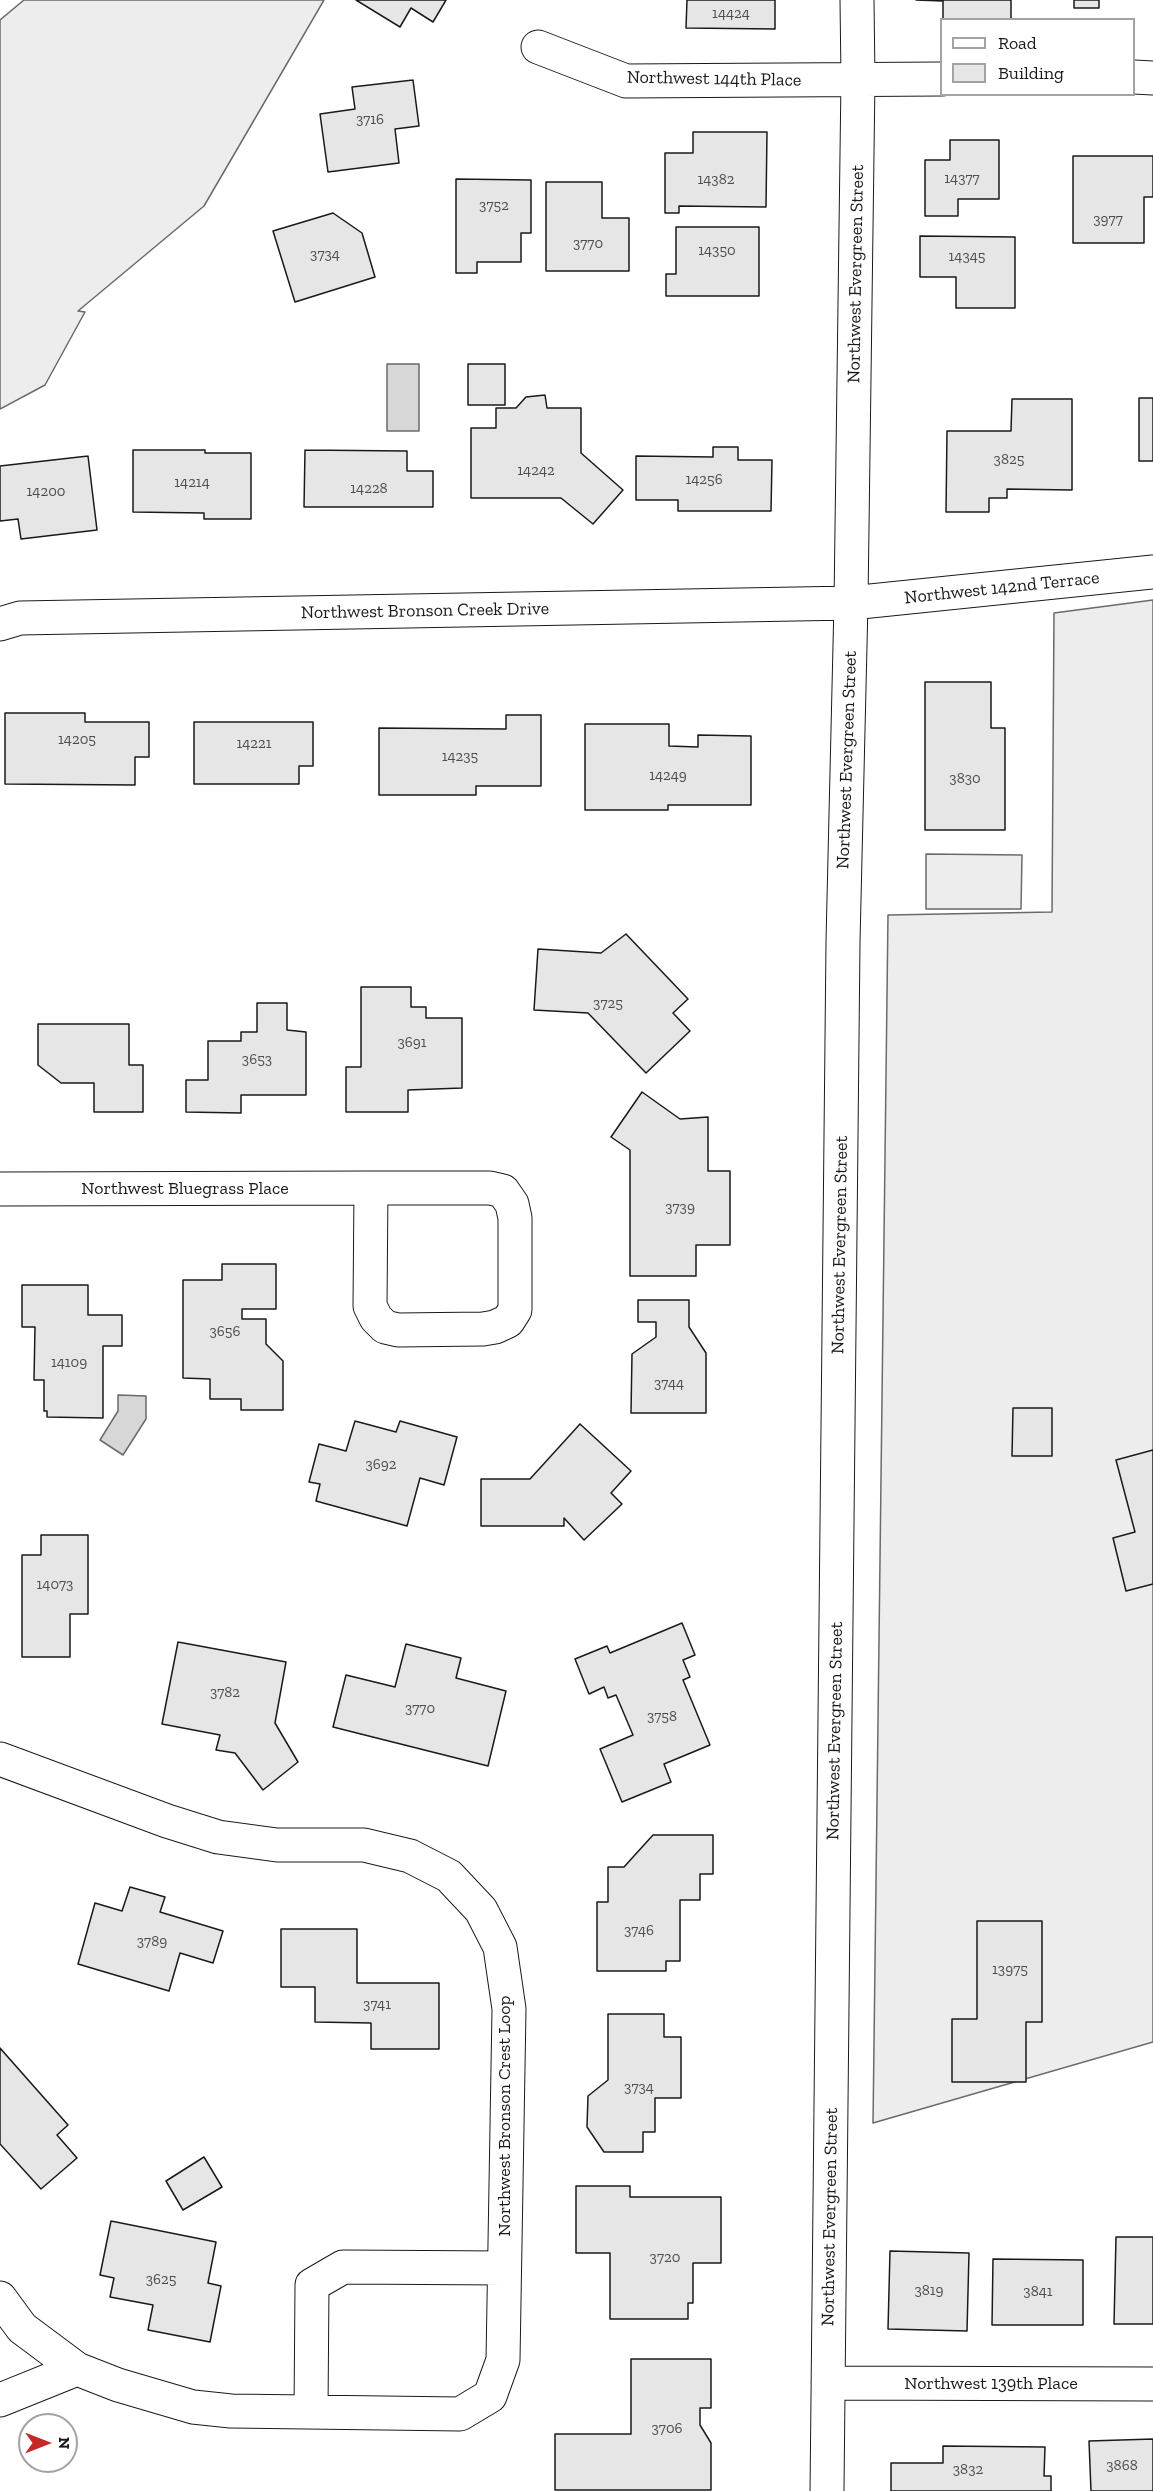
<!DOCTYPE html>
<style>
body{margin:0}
#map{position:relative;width:1153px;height:2491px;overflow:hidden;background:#fff;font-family:"Zilla Slab",serif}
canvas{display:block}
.legend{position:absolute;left:940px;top:18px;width:195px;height:78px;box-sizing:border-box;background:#fff;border:2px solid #a3a3a3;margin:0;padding:8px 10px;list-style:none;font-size:18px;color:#1a1a1a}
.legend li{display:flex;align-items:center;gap:12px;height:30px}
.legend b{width:30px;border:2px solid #a3a3a3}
.north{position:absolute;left:18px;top:2413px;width:60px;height:60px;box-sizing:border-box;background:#fff;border:2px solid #a3a3a3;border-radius:50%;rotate:90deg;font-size:16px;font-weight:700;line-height:24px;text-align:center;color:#1a1a1a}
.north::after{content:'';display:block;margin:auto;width:21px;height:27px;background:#c62828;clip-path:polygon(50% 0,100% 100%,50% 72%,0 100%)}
</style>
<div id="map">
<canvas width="1153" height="2491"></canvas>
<ul class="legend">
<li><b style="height:8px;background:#fff"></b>Road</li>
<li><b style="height:16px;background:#e6e6e6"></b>Building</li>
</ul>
<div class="north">N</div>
</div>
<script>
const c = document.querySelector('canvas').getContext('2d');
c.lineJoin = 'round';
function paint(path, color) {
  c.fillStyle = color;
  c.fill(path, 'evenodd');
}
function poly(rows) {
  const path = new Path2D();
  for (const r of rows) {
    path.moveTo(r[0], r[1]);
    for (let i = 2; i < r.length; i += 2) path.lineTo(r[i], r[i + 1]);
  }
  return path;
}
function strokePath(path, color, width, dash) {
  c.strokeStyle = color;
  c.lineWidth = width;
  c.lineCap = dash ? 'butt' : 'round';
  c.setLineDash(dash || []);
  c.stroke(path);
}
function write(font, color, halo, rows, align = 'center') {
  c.font = font + ' "Zilla Slab",serif';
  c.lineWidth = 4.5;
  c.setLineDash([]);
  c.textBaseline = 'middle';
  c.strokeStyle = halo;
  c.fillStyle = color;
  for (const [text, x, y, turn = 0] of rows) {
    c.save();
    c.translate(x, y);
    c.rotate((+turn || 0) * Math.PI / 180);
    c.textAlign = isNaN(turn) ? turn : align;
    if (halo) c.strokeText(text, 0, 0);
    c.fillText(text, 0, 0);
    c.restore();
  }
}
const built = poly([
 [24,0,324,0,204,206,78,311,85,312,45,385,0,409,0,20,24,0],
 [1153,600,1153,2042,873,2123,888,915,1052,912,1054,613,1153,600],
 [926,854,1022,855,1021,909,926,909,926,854]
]);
const water = poly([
 [387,364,419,364,419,431,387,431,387,364],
 [118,1395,146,1396,146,1419,123,1455,100,1440,118,1411,118,1395]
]);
const building = poly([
 [356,0,446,0,433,22,411,8,400,27,356,0],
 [687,0,775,0,775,29,686,28,687,0],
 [916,0,1011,0,1011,20,943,20,943,1,916,0],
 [1074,0,1099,0,1099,8,1074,8,1074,0],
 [413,80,419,126,395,129,399,163,328,172,320,114,355,109,352,87,413,80],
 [693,132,767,132,766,207,679,206,679,213,665,213,665,153,693,153,693,132],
 [950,140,999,140,999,199,958,199,958,216,925,216,925,160,950,160,950,140],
 [1073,156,1153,156,1153,197,1144,197,1144,243,1073,243,1073,156],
 [456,179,531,180,531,233,521,233,521,262,477,262,477,273,456,273,456,179],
 [546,182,602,182,602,218,629,218,629,271,546,271,546,182],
 [333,213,362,233,375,277,295,302,273,231,333,213],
 [676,227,759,227,759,296,666,296,666,274,676,274,676,227],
 [920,236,1015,237,1015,308,956,308,956,277,920,277,920,236],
 [468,364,505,364,505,405,468,405,468,364],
 [545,395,547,408,581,408,581,453,623,490,593,524,561,498,471,498,471,428,496,428,496,408,516,408,526,397,545,395],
 [1139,398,1153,398,1153,461,1139,461,1139,398],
 [1012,399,1072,399,1072,490,1007,489,1007,498,989,498,989,512,946,512,947,431,1011,431,1012,399],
 [713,447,738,447,738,460,772,460,771,511,678,511,678,500,636,500,636,456,713,457,713,447],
 [133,450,205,450,205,453,251,453,251,519,204,519,204,513,133,512,133,450],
 [305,450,407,451,407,471,433,471,433,507,304,507,305,450],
 [88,456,97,530,21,539,18,519,0,521,0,466,88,456],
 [925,682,991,682,991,728,1005,728,1005,830,925,830,925,682],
 [5,713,85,713,85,722,149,722,149,757,135,757,135,785,5,784,5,713],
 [506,715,541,715,541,786,476,786,476,795,379,795,379,728,506,729,506,715],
 [194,722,313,722,313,766,299,766,299,784,194,784,194,722],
 [585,724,669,724,669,746,698,747,698,735,751,736,751,805,668,805,668,810,585,810,585,724],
 [626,934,688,999,673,1013,690,1031,646,1073,588,1013,534,1010,538,949,601,953,626,934],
 [361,987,411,987,411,1007,426,1007,426,1018,462,1018,462,1088,408,1090,408,1112,346,1112,346,1067,361,1067,361,987],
 [257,1003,287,1003,287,1030,306,1032,306,1095,241,1095,241,1113,186,1112,186,1080,208,1080,208,1041,241,1041,241,1032,257,1032,257,1003],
 [38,1024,129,1024,129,1065,143,1065,143,1112,94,1112,94,1083,61,1083,38,1065,38,1024],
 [642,1092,680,1119,708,1117,708,1171,730,1171,730,1245,696,1245,696,1276,630,1276,630,1150,611,1137,642,1092],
 [222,1264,276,1264,276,1309,242,1309,242,1319,266,1319,266,1344,283,1361,283,1410,241,1410,241,1399,210,1399,210,1379,183,1378,183,1280,222,1280,222,1264],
 [22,1285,88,1285,88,1315,122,1315,122,1346,103,1346,103,1418,47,1417,47,1411,44,1411,44,1380,34,1380,35,1327,22,1327,22,1285],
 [638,1300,689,1300,689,1327,706,1353,706,1413,631,1413,632,1354,656,1337,656,1322,638,1322,638,1300],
 [1013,1408,1052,1408,1052,1456,1012,1456,1013,1408],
 [355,1421,396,1432,400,1421,457,1437,444,1485,420,1478,407,1526,316,1501,320,1484,309,1482,319,1444,346,1451,355,1421],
 [580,1424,631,1471,611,1493,622,1504,584,1540,564,1518,564,1526,481,1526,481,1479,530,1479,580,1424],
 [1153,1450,1153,1584,1126,1591,1113,1538,1135,1532,1116,1460,1153,1450],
 [41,1535,88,1535,88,1614,70,1614,70,1657,22,1657,22,1555,41,1555,41,1535],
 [682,1623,695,1655,683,1660,690,1677,683,1680,710,1745,664,1764,671,1782,622,1802,600,1749,633,1735,616,1695,608,1698,604,1687,589,1694,575,1659,607,1646,610,1653,682,1623],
 [178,1642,286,1662,275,1723,298,1762,263,1790,235,1753,216,1750,220,1735,162,1724,178,1642],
 [406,1644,461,1658,456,1678,506,1691,488,1766,333,1727,346,1675,395,1687,406,1644],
 [653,1835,713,1835,713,1874,700,1874,700,1900,680,1900,680,1961,666,1961,666,1971,597,1971,597,1902,608,1902,608,1867,624,1867,653,1835],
 [130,1887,165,1897,160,1912,223,1931,213,1963,180,1953,169,1991,78,1964,95,1903,122,1911,130,1887],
 [977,1921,1042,1921,1042,2022,1026,2022,1026,2082,952,2082,952,2019,977,2019,977,1921],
 [281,1929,357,1929,357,1983,439,1983,439,2049,371,2049,371,2023,315,2022,315,1987,281,1987,281,1929],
 [608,2014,664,2014,664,2037,681,2037,681,2098,655,2098,655,2132,643,2132,643,2152,604,2152,587,2127,588,2096,608,2080,608,2014],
 [0,2048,68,2125,57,2135,77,2158,41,2189,0,2144,0,2048],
 [204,2157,222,2187,183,2210,166,2181,204,2157],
 [576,2186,630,2186,630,2197,721,2197,721,2263,693,2263,693,2303,688,2303,688,2319,610,2319,610,2253,576,2253,576,2186],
 [111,2221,216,2242,208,2283,221,2286,210,2342,148,2330,153,2305,110,2297,114,2278,100,2275,111,2221],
 [1116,2237,1153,2237,1153,2324,1114,2324,1116,2237],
 [890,2251,969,2253,967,2331,888,2329,890,2251],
 [993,2259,1083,2260,1083,2325,992,2325,993,2259],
 [631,2359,711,2359,711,2408,700,2408,700,2425,711,2443,711,2490,555,2490,555,2434,631,2434,631,2359],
 [1153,2439,1153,2491,1091,2491,1089,2441,1153,2439],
 [943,2446,1045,2447,1044,2476,1051,2476,1051,2491,891,2491,891,2463,943,2463,943,2446]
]);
const minor = poly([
 [538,47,626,81,942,79],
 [1134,77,1153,78],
 [0,624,20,618,851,603,1153,572],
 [0,1189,371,1188,490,1188,503,1191,512,1204,515,1218,515,1310,508,1321,495,1327,483,1329,398,1330,385,1327,376,1318,370,1306,371,1188],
 [0,1759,167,1821,218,1837,277,1845,364,1845,410,1856,449,1876,481,1910,500,1947,509,2009,503,2360,490,2396,460,2414,231,2411,193,2407,118,2385,77,2369,22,2328,0,2298],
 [828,2383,1153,2384],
 [0,2400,77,2369],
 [311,2412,312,2285,343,2267,504,2268],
 [827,2491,843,942,851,603,858,79,857,0]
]);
const numberNames = [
 ["14424",731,14],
 ["3716",370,120],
 ["14377",962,179],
 ["14382",716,180],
 ["3752",494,206],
 ["3977",1108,220],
 ["3770",588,244],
 ["14350",717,251],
 ["3734",325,255],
 ["14345",967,257],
 ["3825",1009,460],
 ["14242",536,471],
 ["14256",704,480],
 ["14214",192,483],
 ["14228",369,489],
 ["14200",46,492],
 ["14205",77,740],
 ["14221",254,744],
 ["14235",460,757],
 ["14249",668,776],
 ["3830",965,779],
 ["3725",608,1004],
 ["3691",412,1043],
 ["3653",257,1060],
 ["3739",680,1208],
 ["3656",225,1332],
 ["14109",69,1363],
 ["3744",669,1384],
 ["3692",381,1465],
 ["14073",55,1585],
 ["3782",225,1693],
 ["3770",420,1709],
 ["3758",662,1717],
 ["3746",639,1931],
 ["3789",152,1942],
 ["13975",1010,1970],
 ["3741",377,2005],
 ["3734",639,2088],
 ["3720",665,2258],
 ["3625",161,2280],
 ["3819",929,2291],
 ["3841",1038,2292],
 ["3706",667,2429],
 ["3868",1122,2466],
 ["3832",968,2470]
];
const streetNames = [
 ["Northwest 144th Place",714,79,1],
 ["Northwest Evergreen Street",856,274,-89],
 ["Northwest 142nd Terrace",1002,588,-6],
 ["Northwest Bronson Creek Drive",425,611,-1],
 ["Northwest Evergreen Street",847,760,-88],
 ["Northwest Bluegrass Place",185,1189],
 ["Northwest Evergreen Street",840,1245,-89],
 ["Northwest Evergreen Street",835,1731,-89],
 ["Northwest Bronson Crest Loop",505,2116,-90],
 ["Northwest Evergreen Street",830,2217,-89],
 ["Northwest 139th Place",991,2384]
];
paint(built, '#ededed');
strokePath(built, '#6a6a6a', 1.5);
paint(water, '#d7d7d7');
strokePath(water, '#6a6a6a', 1.5);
paint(building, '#e6e6e6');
strokePath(building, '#1a1a1a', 1.5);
strokePath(minor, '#1a1a1a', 35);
strokePath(minor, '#fff', 33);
write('15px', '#4d4d4d', null, numberNames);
write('18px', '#1a1a1a', '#fff', streetNames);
</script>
